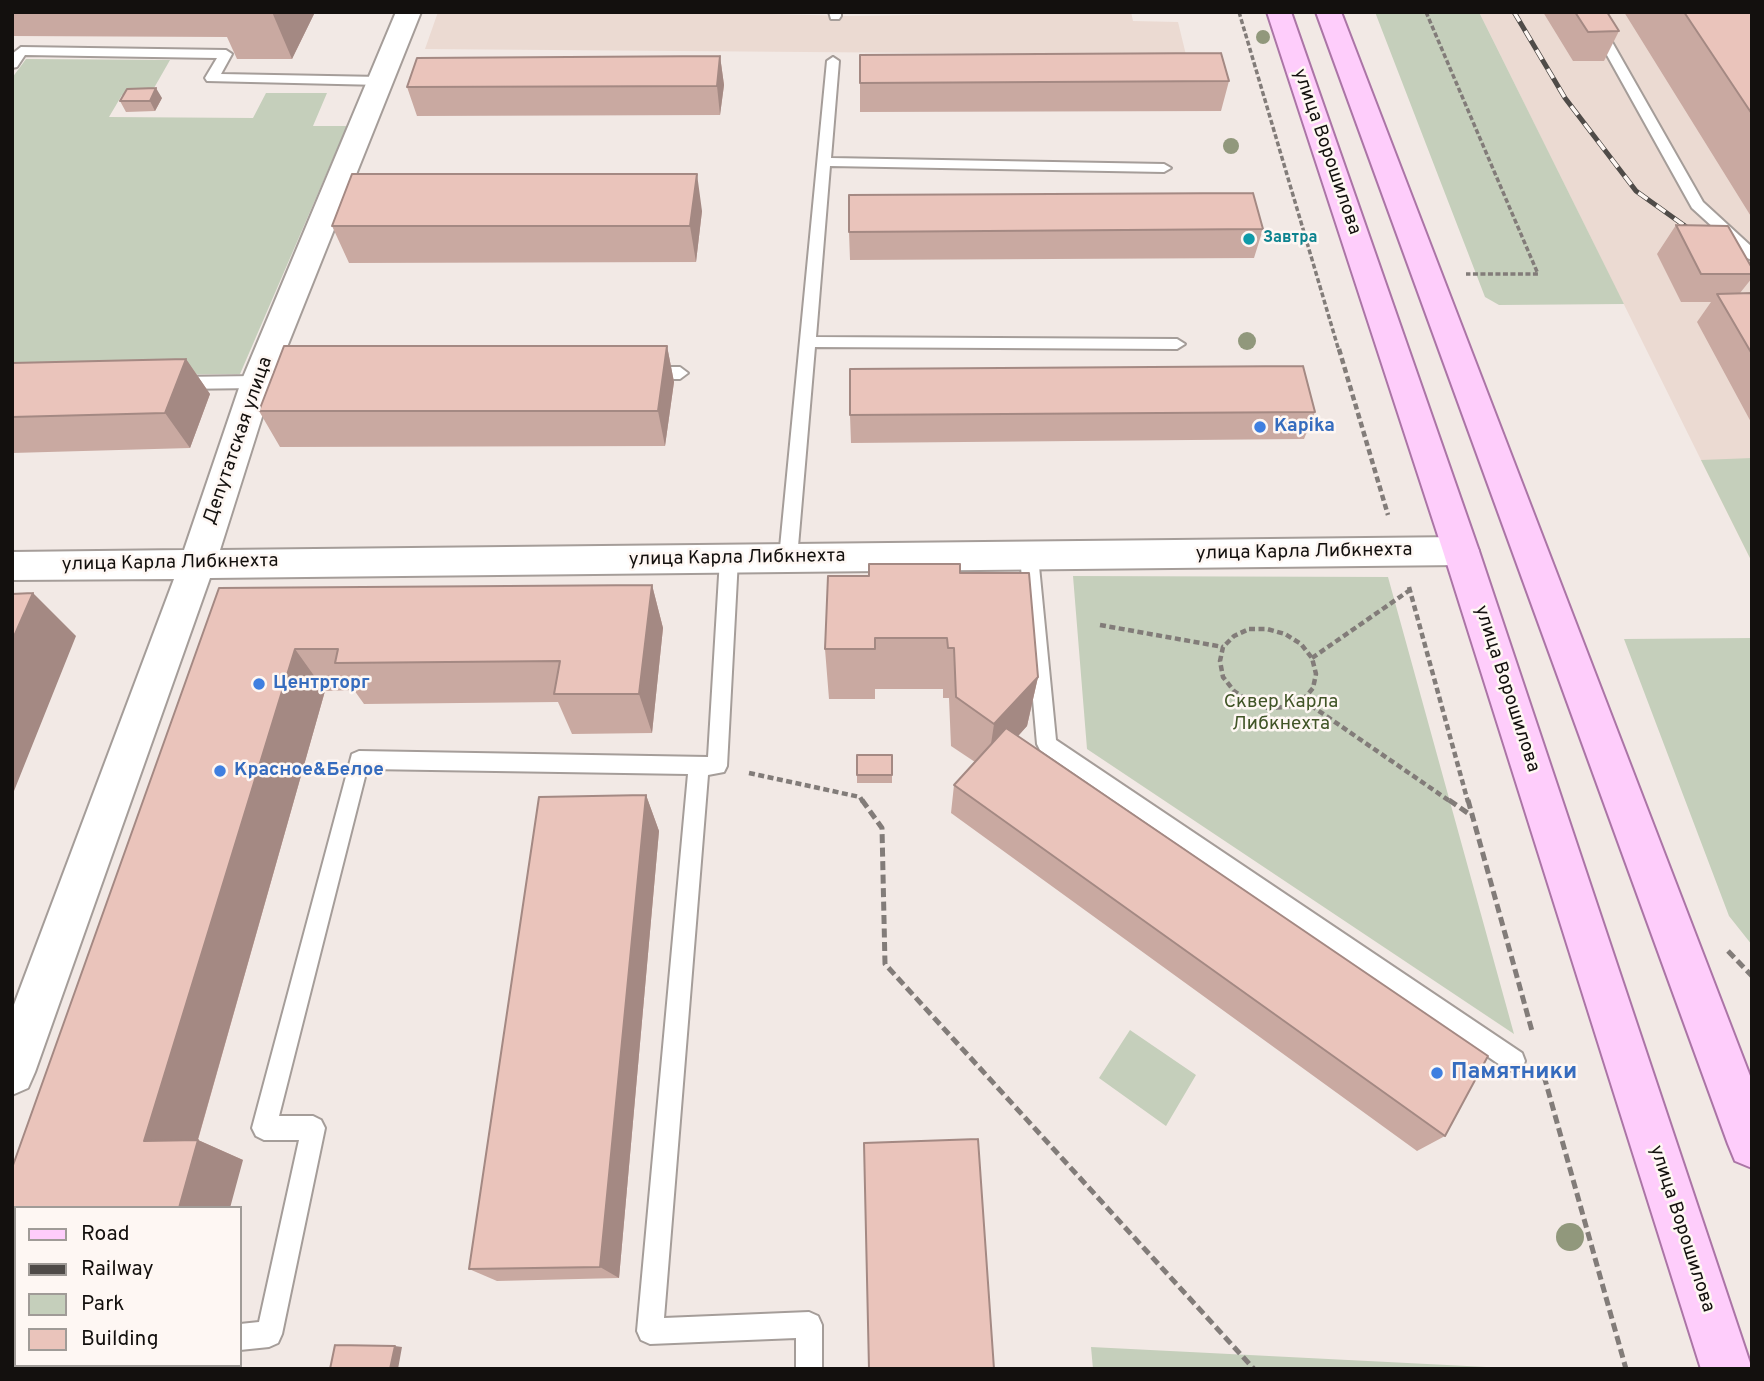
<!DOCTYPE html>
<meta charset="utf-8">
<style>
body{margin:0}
#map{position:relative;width:1764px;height:1381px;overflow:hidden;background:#f2e9e5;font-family:Overpass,sans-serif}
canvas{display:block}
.frame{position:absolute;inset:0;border:14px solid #13100e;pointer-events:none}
.legend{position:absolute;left:14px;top:1206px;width:228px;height:161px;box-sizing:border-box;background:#fef7f3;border:2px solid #a09b97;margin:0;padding:9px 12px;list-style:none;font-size:21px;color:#13100e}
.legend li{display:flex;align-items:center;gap:14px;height:35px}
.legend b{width:35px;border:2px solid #a09b97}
</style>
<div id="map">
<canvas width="1764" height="1381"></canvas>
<div class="frame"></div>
<ul class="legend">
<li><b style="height:9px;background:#fecdfb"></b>Road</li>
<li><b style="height:9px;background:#4f4b48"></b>Railway</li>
<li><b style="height:19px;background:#c5cfbb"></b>Park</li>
<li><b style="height:19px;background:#eac4bb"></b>Building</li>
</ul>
</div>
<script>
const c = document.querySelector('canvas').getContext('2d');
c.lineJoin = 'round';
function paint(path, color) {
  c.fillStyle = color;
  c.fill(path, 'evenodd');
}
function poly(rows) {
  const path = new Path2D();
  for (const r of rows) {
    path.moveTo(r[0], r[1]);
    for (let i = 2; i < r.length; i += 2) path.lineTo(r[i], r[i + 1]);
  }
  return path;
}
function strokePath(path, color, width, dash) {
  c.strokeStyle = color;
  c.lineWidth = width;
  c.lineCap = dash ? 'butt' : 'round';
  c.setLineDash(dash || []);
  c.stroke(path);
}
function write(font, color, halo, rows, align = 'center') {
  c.font = font + ' Overpass,sans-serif';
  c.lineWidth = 5;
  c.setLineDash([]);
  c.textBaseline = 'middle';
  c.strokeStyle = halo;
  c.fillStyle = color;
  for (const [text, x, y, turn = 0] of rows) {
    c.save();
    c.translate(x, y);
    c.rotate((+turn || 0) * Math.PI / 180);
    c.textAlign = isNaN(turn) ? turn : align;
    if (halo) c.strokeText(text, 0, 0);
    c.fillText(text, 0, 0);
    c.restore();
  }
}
const built = poly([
 [438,12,694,12,848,16,1131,12,1133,21,1178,22,1186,55,425,49],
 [1479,12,1752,12,1752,562,1701,460]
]);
const green = poly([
 [1375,12,1479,12,1624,304,1499,305,1485,297],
 [26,59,170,60,150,95,122,95,109,117,253,118,266,93,327,93,313,126,347,126,240,374,12,376,12,78],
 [1752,458,1752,562,1701,460],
 [1073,576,1388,577,1514,1034,1087,749],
 [1752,638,1752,945,1729,916,1624,639],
 [1130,1030,1196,1075,1166,1126,1099,1078],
 [1091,1347,1526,1369,1093,1369]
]);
const pathFar2 = poly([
 [1239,12,1339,351],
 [1426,12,1538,274,1466,274]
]);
const pathFar1 = poly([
 [1339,349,1388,515],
 [1409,587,1468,802],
 [1100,625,1223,647],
 [1249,629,1267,629,1285,634,1301,644,1312,658,1316,674,1313,688,1303,700,1287,707,1268,708,1250,702,1234,691,1223,677,1220,661,1223,647,1234,636,1249,629],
 [1312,658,1410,590],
 [1303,700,1451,802],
 [749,773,860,797,863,802]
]);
const path = poly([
 [862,800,882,828,885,964,1254,1369],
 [1449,800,1472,816],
 [1468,800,1532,1031],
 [1728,951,1752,976],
 [1544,1076,1626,1369]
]);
const service = poly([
 [829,12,841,12,841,16,839,19,831,19,829,12],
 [1583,12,1595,12,1703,202,1752,247,1752,260,1747,258,1692,208,1583,12],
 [21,47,226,50,232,54,221,74,381,77,388,81,381,85,207,81,205,78,217,58,25,55,17,67,12,68,12,54,21,47],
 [833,57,839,61,831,158,1164,164,1171,168,1164,172,830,166,816,337,1177,339,1185,344,1177,349,815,347,797,558,794,563,788,565,782,563,779,558,827,61,833,57],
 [645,367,680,367,688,373,680,379,645,379,637,373,645,367],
 [266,373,274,379,272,383,257,388,178,389,170,383,178,377,256,376,266,373],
 [1029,549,1035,551,1038,556,1056,740,1522,1053,1525,1061,1522,1069,1514,1072,1506,1069,1040,750,1037,744,1020,556,1023,551,1029,549],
 [729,552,735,554,738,559,727,766,724,772,708,775,664,1318,809,1312,818,1316,822,1325,822,1369,796,1369,796,1338,650,1344,641,1340,637,1331,688,774,367,769,279,1116,313,1116,321,1120,325,1128,282,1334,278,1343,269,1347,240,1350,240,1324,259,1322,299,1140,264,1140,256,1136,252,1128,352,754,359,751,708,757,720,559,723,554,729,552],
 [198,1365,224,1365,223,1369,197,1369,198,1365]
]);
const minor = poly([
 [396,12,421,12,273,382,220,550,1461,537,1474,541,1479,551,1474,561,1461,565,210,578,35,1072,28,1088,12,1095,12,1010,174,579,12,580,12,552,184,550,241,382,396,12]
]);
const primary = poly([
 [1267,12,1291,12,1479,551,1752,1369,1701,1369,1443,551,1267,12],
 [1316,12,1341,12,1752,1081,1752,1168,1735,1161,1728,1144,1316,12]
]);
const rail = poly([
 [1514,12,1565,98,1636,191,1699,236]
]);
const trees = [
 [1263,37,7],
 [1231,146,8],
 [1247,341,9],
 [1570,1237,14]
];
const wall = poly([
 [12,12,315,12,292,59,237,59,227,37,12,36],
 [1543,12,1607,12,1619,31,1604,61,1573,61],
 [1624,12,1752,12,1752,218],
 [860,55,1229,81,1221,111,860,112],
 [720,56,724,85,720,115,417,116,407,87],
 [162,98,155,111,126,112,120,101],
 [702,211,696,262,349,263,332,226],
 [1676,225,1752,268,1752,278,1740,293,1752,293,1752,424,1697,322,1711,302,1681,302,1657,254],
 [1263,229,1254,258,850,260,849,232],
 [667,346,674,382,665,446,280,447,259,411],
 [186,359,210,394,190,448,12,453,12,363],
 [1315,412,1304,439,851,443,850,415],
 [960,573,1038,677,1027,726,1018,736,1445,1136,1417,1151,951,813,954,785,975,762,951,746,949,698,943,698,943,689,875,689,875,699,829,699,825,649,869,576],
 [652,585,663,628,652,733,572,734,558,702,364,704,354,690,325,691,198,1140,243,1160,16,1208,16,1275,12,1274,12,1168,219,588],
 [857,755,892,755,892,783,857,783],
 [646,795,659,831,619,1278,497,1281,469,1269]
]);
const shadedWall = poly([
 [272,12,315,12,292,59],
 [720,56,724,85,720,115,717,86],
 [156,88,162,98,155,111,150,101],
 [697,174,702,211,696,262,690,226],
 [667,346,674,382,665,446,658,411],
 [186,359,210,394,190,448,165,413],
 [652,585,663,628,652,733,639,694],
 [33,593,76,636,12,796,12,641],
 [295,649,325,691,192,1160,144,1141],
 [1038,677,1027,726,987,771,994,724],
 [646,795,659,831,619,1278,600,1267],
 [198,1140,243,1160,230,1208,179,1208],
 [395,1346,402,1347,398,1369,390,1369]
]);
const building = poly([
 [1575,12,1607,12,1619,31,1588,32,1575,12],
 [1684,12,1752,12,1752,114,1684,12],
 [1221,53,1229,81,860,83,860,55,1221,53],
 [720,56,717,86,407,87,417,58,720,56],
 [156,88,150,101,120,101,127,89,156,88],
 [352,174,697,174,690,226,332,226,352,174],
 [1253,193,1263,229,849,232,849,195,1253,193],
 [1676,225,1728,226,1752,268,1752,274,1701,274,1676,225],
 [1752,293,1752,354,1717,294,1752,293],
 [284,346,667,346,658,411,259,411,284,346],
 [186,359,165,413,12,417,12,363,186,359],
 [1303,366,1315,412,850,415,850,369,1303,366],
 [869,564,960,564,960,573,1029,573,1038,677,994,724,956,697,954,648,948,648,947,638,875,638,875,649,825,649,828,576,869,576,869,564],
 [652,585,639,694,554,694,560,661,335,663,338,649,295,649,144,1141,198,1140,179,1208,16,1208,16,1267,12,1267,12,1168,219,588,652,585],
 [33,593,12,641,12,594,33,593],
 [1006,728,1488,1056,1445,1136,954,785,1006,728],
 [857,755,892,755,892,775,857,775,857,755],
 [646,795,600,1267,469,1269,539,797,646,795],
 [978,1139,994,1369,869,1369,864,1143,978,1139],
 [335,1345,395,1346,390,1369,330,1369,335,1345]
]);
const markers = [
 [1249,239,7,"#0f9aa8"],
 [1260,427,7,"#3f7fe0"],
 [259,684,7,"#3f7fe0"],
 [220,771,7,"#3f7fe0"],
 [1437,1073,7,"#3f7fe0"]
];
const farCulturenames = [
 ["Завтра",1263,239]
];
const streetNames = [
 ["улица Ворошилова",1326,152,71],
 ["Депутатская улица",239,441,-71],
 ["улица Карла Либкнехта",1304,553,-1],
 ["улица Карла Либкнехта",737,559,-1],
 ["улица Карла Либкнехта",170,564,-1],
 ["улица Ворошилова",1506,689,72],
 ["улица Ворошилова",1681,1229,72]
];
const shopNames = [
 ["Kapika",1274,427],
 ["Центрторг",273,684],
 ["Красное&Белое",234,771]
];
const parkNames = [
 ["Сквер Карла",1281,703],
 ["Либкнехта",1281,725]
];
const nearShopnames = [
 ["Памятники",1451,1073]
];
paint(built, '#ebdad2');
paint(green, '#c5cfbb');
strokePath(service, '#a59d99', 4);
strokePath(minor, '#a59d99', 4);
strokePath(primary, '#ab75a6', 4);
strokePath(pathFar2, '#827c79', 3.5, [5, 2.5]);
strokePath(pathFar1, '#827c79', 4.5, [6, 3.5]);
strokePath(path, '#827c79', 5, [9, 4.5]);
paint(service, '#fff');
paint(minor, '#fff');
paint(primary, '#fecdfb');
strokePath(rail, '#4f4b48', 5);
strokePath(rail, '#fef7f3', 3.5, [11]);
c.fillStyle = '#91987c';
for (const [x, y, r] of trees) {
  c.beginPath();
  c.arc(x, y, r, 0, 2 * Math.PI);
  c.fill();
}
paint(wall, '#c9a9a1');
paint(shadedWall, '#a48983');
paint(building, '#eac4bb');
strokePath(building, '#a48983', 2);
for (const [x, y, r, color] of markers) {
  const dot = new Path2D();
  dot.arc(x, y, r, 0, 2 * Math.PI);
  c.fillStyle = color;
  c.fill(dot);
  strokePath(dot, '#fef7f3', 2.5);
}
write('bold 16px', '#0d838f', '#fef7f3', farCulturenames, 'left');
write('19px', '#13100e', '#fef7f3', streetNames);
write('bold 19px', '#366cbe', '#fef7f3', shopNames, 'left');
write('19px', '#415527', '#fef7f3', parkNames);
write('bold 23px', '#366cbe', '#fef7f3', nearShopnames, 'left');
</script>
